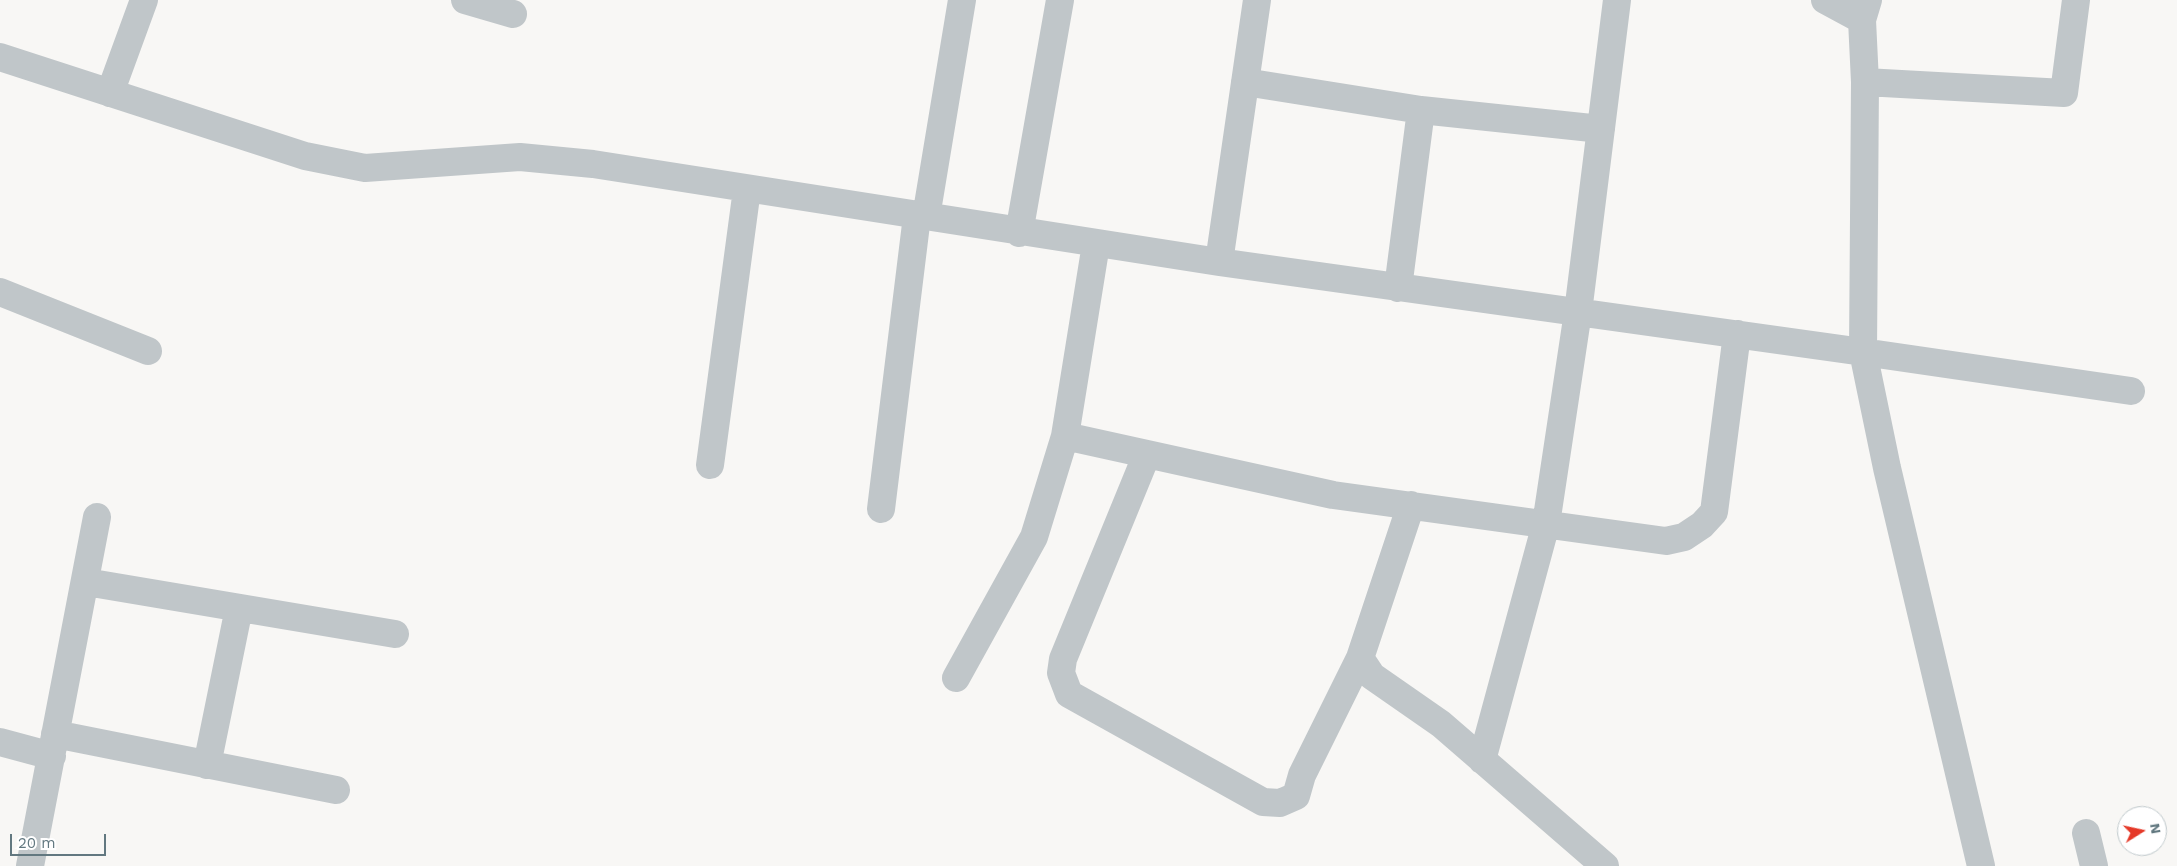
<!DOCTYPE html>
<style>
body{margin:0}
#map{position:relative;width:2177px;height:866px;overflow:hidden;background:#f8f7f5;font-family:"Work Sans",sans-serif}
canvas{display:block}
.north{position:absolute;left:2117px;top:806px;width:50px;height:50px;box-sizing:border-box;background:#fff;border:1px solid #c0c9cc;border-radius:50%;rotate:80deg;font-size:14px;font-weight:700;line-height:20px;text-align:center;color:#627880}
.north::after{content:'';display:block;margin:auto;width:18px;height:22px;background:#e53928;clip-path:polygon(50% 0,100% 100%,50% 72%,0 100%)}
.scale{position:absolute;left:10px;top:834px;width:96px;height:22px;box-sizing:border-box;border:2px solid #627880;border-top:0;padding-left:6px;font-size:15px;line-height:18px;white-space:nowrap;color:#627880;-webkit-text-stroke:4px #fff;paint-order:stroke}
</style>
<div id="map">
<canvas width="2177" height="866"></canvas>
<div class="north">N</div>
<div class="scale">20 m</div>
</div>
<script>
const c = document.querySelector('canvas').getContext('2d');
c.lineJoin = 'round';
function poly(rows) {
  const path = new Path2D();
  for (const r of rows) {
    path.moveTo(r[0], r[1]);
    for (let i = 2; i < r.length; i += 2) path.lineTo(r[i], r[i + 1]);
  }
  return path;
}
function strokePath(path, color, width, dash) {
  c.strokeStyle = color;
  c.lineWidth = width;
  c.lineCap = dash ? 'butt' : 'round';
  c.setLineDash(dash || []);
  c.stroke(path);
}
const minor = poly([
 [465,0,513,14],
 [1825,0,1862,20],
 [1868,0,1862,20,1865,82,1863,352,1887,468,1981,866],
 [0,57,305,156,365,168,520,157,593,164,1219,262,1863,352,2131,391],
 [1245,82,1421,110,1601,129],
 [1865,82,2064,93,2076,0],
 [110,93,144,0],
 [926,217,962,0],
 [1019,233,1060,0],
 [1219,262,1257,0],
 [1398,288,1421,110],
 [0,292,148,351],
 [1065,436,1333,495,1666,541,1684,537,1702,525,1714,512,1737,334],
 [1147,454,1063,659,1061,673,1069,694,1263,802,1280,803,1296,796,1302,775,1360,658],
 [710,465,747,189],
 [1411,505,1360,658,1372,676,1441,724,1605,866],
 [881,509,917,216],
 [86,582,395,634],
 [956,678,1034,537,1065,436,1096,244],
 [55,734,336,790],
 [0,742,52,756],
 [1482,760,1546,524,1578,312,1617,0],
 [207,765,239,608],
 [2086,833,2094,866],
 [30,866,97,517]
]);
strokePath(minor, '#c0c6c9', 28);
</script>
